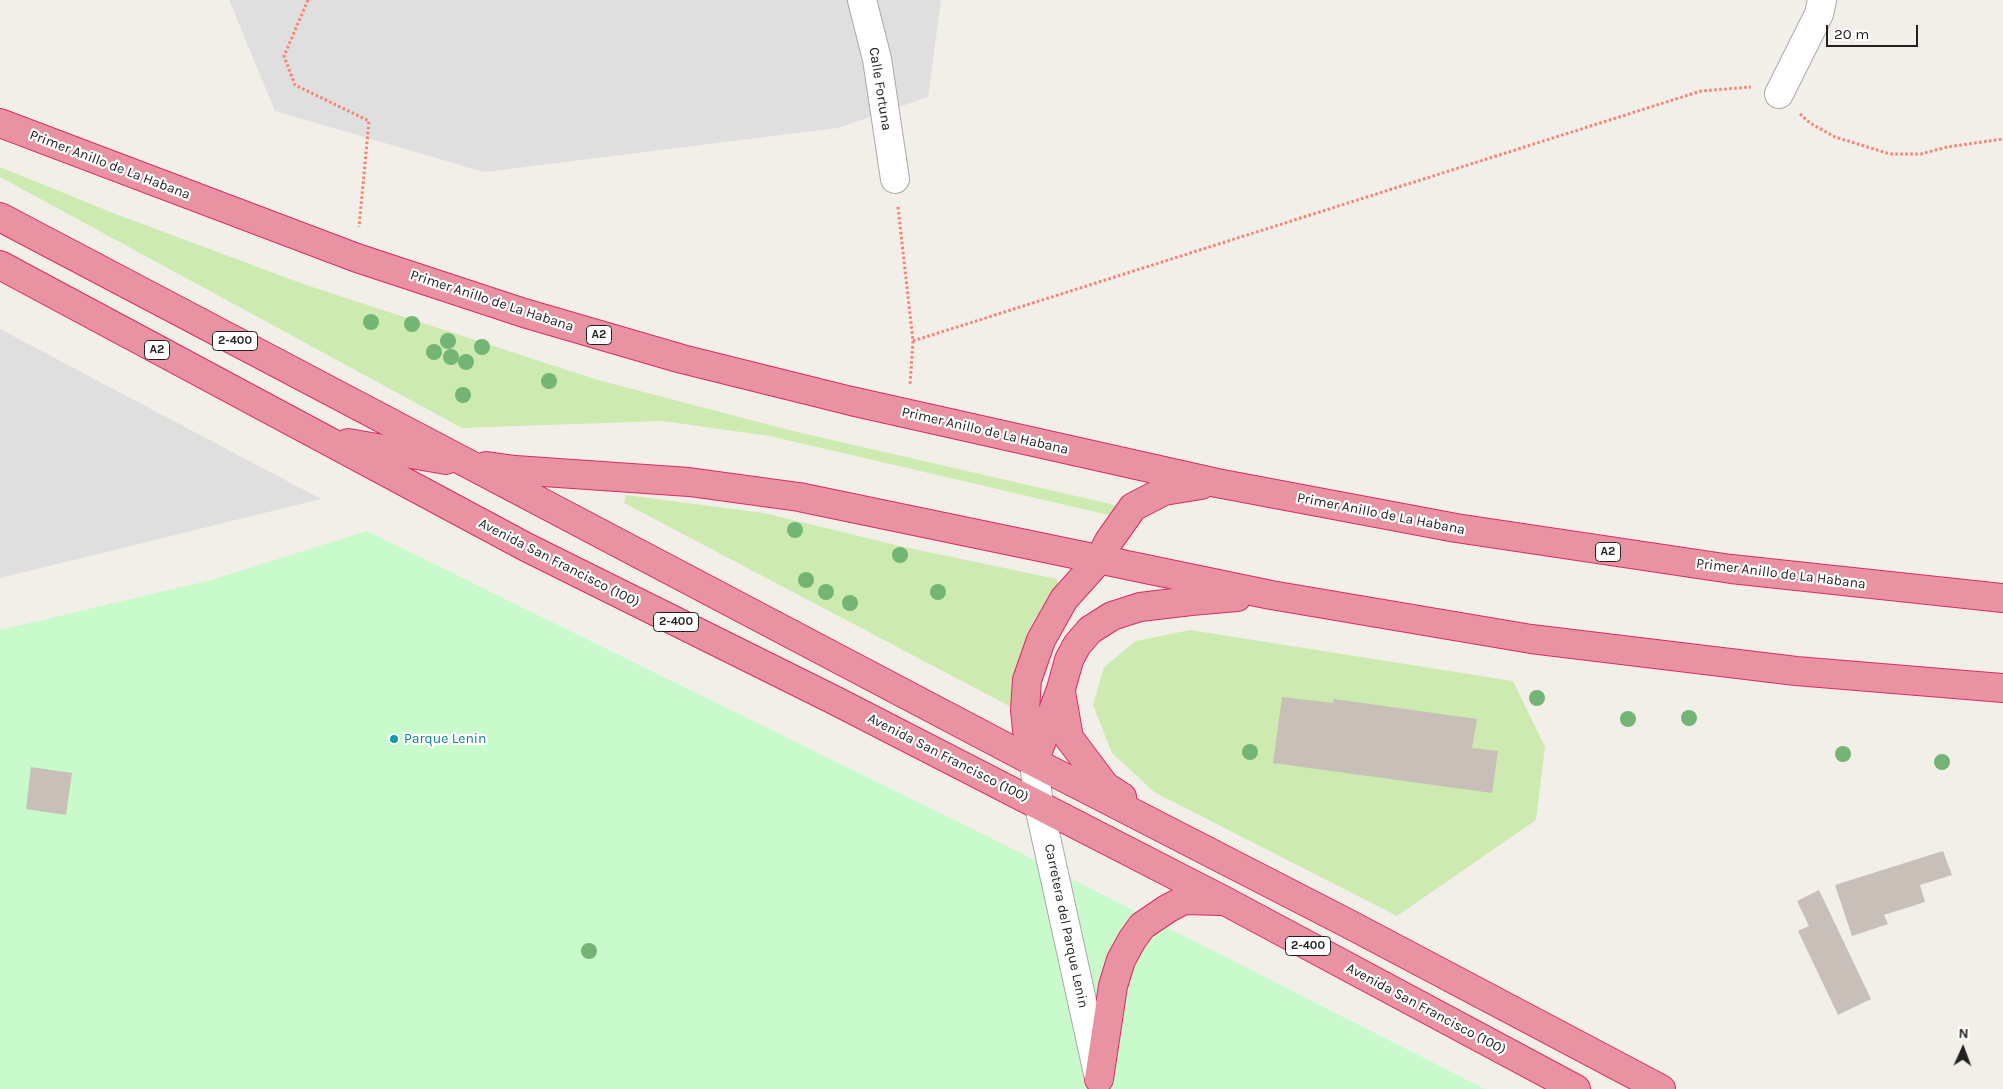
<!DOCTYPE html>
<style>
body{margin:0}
#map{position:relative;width:2003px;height:1089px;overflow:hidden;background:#f2efe9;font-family:Karla,sans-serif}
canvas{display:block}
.north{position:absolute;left:1938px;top:1024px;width:50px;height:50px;-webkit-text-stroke:4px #fff;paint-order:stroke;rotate:2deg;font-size:14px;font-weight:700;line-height:20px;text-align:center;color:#222}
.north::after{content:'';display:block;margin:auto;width:18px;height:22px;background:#222;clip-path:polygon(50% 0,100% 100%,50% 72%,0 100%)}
.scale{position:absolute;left:1826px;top:25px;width:92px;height:22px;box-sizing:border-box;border:2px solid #222;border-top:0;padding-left:6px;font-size:15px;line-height:18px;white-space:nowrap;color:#222;-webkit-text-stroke:4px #fff;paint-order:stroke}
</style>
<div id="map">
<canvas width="2003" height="1089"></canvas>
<div class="north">N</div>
<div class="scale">20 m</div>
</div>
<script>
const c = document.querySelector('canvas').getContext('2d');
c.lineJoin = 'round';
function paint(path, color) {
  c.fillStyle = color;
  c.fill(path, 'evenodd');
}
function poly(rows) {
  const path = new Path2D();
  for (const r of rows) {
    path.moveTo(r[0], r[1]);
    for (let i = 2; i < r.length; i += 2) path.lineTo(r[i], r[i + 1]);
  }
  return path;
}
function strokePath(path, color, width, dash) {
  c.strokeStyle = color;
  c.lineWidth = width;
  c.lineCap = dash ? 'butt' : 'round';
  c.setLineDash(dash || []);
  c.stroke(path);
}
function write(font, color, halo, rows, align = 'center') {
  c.font = font + ' Karla,sans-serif';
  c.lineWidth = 4.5;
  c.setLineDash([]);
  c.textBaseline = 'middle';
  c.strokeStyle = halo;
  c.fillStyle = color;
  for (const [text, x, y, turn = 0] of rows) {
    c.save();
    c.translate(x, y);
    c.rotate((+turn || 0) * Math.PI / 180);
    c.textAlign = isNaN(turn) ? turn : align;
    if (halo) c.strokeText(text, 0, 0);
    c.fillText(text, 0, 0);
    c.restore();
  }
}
const residential = poly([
 [229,0,941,0,928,97,838,128,484,172,275,111],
 [0,329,321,499,0,578]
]);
const grass = poly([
 [0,167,113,213,306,285,598,380,793,431,1115,505,1113,516,770,436,662,421,462,428,0,177],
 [626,495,764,513,904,547,1057,579,1060,590,1035,619,1020,656,1013,708,624,503],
 [1190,630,1513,681,1545,747,1536,820,1397,916,1154,792,1112,753,1093,705,1104,667,1136,641]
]);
const park = poly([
 [367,531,1009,847,1485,1089,0,1089,0,630,211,580]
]);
const building = poly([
 [1282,697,1333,703,1334,699,1477,719,1472,748,1498,751,1492,793,1273,763],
 [31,767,72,773,66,815,26,809],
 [1943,851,1952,875,1920,885,1925,902,1884,915,1888,924,1852,936,1835,885],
 [1819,890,1871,999,1838,1015,1798,931,1809,926,1797,901]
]);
const path = poly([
 [308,0,284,56,295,85,369,121,359,227],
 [1800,114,1810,123,1835,137,1890,154,1921,154,1947,147,2003,139],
 [898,207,913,341,910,385],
 [913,341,1701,91,1751,87]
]);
const minor = poly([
 [862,0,877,59,895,179],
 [1779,94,1819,14,1822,0],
 [1034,762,1039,806,1099,1078]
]);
const highway = poly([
 [0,123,357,258,524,313,682,359,851,401,1217,483,1456,528,1731,569,2003,598],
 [0,217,1034,762,1349,924,1661,1089],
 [0,265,526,547,836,701,1225,901,1576,1089],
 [348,443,446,460],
 [486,466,515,470,689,482,799,497,1271,595,1531,639,1796,671,2003,688],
 [1061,692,1069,738,1105,786,1122,797],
 [1034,762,1027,730,1025,710,1027,680,1041,640,1064,599,1099,560,1109,541,1133,507,1164,491,1201,485],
 [1034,762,1061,689,1069,660,1077,645,1090,630,1112,616,1140,607,1191,601,1237,597],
 [1099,1079,1113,986,1121,960,1132,940,1142,926,1167,909,1184,900,1220,901]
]);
const trees = [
 [371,322],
 [412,324],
 [448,341],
 [482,347],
 [434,352],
 [451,357],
 [466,362],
 [549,381],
 [463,395],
 [795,530],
 [900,555],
 [806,580],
 [826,592],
 [938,592],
 [850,603],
 [1537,698],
 [1689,718],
 [1628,719],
 [1250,752],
 [1843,754],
 [1942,762],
 [589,951]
];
const markers = [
 [394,739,5,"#0f9aa8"]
];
const shields = [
 [599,335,25],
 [235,341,45],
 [157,350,25],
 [1608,552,25],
 [676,622,45],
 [1308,946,45]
];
const shieldNames = [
 ["A2",599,335],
 ["2-400",235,341],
 ["A2",157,350],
 ["A2",1608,552],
 ["2-400",676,622],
 ["2-400",1308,946]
];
const streetNames = [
 ["Calle Fortuna",880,89,81],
 ["Primer Anillo de La Habana",110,165,21],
 ["Primer Anillo de La Habana",492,301,18],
 ["Primer Anillo de La Habana",985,431,13],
 ["Primer Anillo de La Habana",1381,514,11],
 ["Avenida San Francisco (100)",559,563,27],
 ["Primer Anillo de La Habana",1781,574,7],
 ["Avenida San Francisco (100)",948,758,27],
 ["Carretera del Parque Lenin",1066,926,78],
 ["Avenida San Francisco (100)",1426,1009,28]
];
const cultureNames = [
 ["Parque Lenin",404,739]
];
paint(residential, '#e0dfdf');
paint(grass, '#cdebb0');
paint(park, '#c8facc');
paint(building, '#c7bfb8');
strokePath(minor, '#a9a9a9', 30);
strokePath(highway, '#dc2a67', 30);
strokePath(path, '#fa8072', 3, [2.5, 2.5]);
strokePath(minor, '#fff', 28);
strokePath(highway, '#e892a2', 28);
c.fillStyle = '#74b475';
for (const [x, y] of trees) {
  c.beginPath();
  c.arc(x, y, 8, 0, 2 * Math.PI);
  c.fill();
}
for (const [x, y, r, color] of markers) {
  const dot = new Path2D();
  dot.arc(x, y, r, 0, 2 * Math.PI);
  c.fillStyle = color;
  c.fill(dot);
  strokePath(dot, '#fff', 2);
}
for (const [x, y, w] of shields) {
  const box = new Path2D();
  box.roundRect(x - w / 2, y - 9.5, w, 19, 4);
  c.fillStyle = '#fff';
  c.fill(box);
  strokePath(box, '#222', 1);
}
write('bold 12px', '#222', null, shieldNames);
write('14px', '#222', '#fff', streetNames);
write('14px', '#0d838f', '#fff', cultureNames, 'left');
</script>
